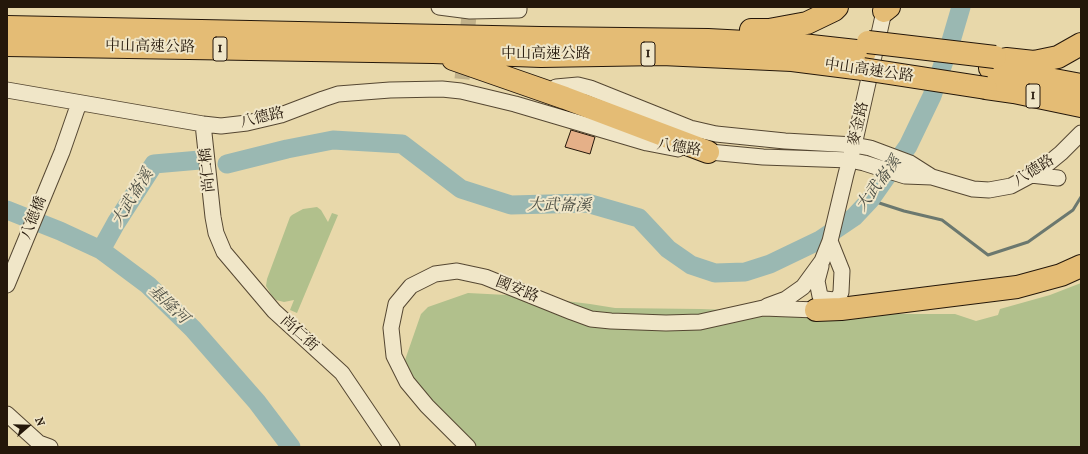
<!DOCTYPE html>
<meta charset="utf-8">
<style>
body{margin:0}
#map{position:relative;width:1088px;height:454px;overflow:hidden;background:#e8d8aa;font-family:"IM FELL French Canon",serif}
canvas{display:block}
.frame{position:absolute;inset:0;border:8px solid #24170a;pointer-events:none}
.north{position:absolute;left:8px;top:406px;width:40px;height:40px;-webkit-text-stroke:3px #f0e6c8;paint-order:stroke;rotate:70deg;font-size:11px;font-weight:700;line-height:16px;text-align:center;color:#24170a}
.north::after{content:'';display:block;margin:auto;width:14px;height:18px;background:#24170a;clip-path:polygon(50% 0,100% 100%,50% 72%,0 100%)}
</style>
<div id="map">
<canvas width="1088" height="454"></canvas>
<div class="frame"></div>
<div class="north">N</div>
</div>
<script>
const c = document.querySelector('canvas').getContext('2d');
c.lineJoin = 'round';
function paint(path, color) {
  c.fillStyle = color;
  c.fill(path, 'evenodd');
}
function poly(rows) {
  const path = new Path2D();
  for (const r of rows) {
    path.moveTo(r[0], r[1]);
    for (let i = 2; i < r.length; i += 2) path.lineTo(r[i], r[i + 1]);
  }
  return path;
}
function strokePath(path, color, width, dash) {
  c.strokeStyle = color;
  c.lineWidth = width;
  c.lineCap = dash ? 'butt' : 'round';
  c.setLineDash(dash || []);
  c.stroke(path);
}
function write(font, color, halo, rows, align = 'center') {
  c.font = font + ' "IM FELL French Canon","Noto Serif TC",serif';
  c.lineWidth = 4;
  c.setLineDash([]);
  c.textBaseline = 'middle';
  c.strokeStyle = halo;
  c.fillStyle = color;
  for (const [text, x, y, turn = 0] of rows) {
    c.save();
    c.translate(x, y);
    c.rotate((+turn || 0) * Math.PI / 180);
    c.textAlign = isNaN(turn) ? turn : align;
    if (halo) c.strokeText(text, 0, 0);
    c.fillText(text, 0, 0);
    c.restore();
  }
}
const green = poly([
 [317,207,321,210,328,222,332,213,338,215,297,313,290,310,294,300,284,302,276,300,272,296,266,286,267,279,290,217,292,215,303,209],
 [1081,283,1081,447,468,447,422,399,405,360,421,314,428,307,468,293,526,296,590,304,615,308,701,309,836,314,955,314,976,321,998,315,1000,309,1050,295]
]);
const stream = poly([
 [870,200,904,211,942,220,988,255,1028,242,1073,210,1081,197]
]);
const river = poly([
 [227,164,287,149,333,140,402,144,461,189,511,205,587,203,639,218,668,249,691,265,715,273,745,272,770,264,820,240,854,217,870,200,908,146,932,96,951,41,961,7],
 [7,210,60,231,101,250,148,285,193,329,257,402,291,447],
 [101,250,116,223,154,164,200,160]
]);
const building = poly([
 [571,130,595,137,590,154,565,147,571,130]
]);
const minorTunnel = poly([
 [462,79,469,16]
]);
const minor = poly([
 [439,7,470,11,519,10,519,7],
 [556,87,578,85,590,88,690,128,716,134,785,141,854,145,870,148,910,163,932,177],
 [7,90,203,124,221,126,247,123,281,115,323,99,338,94,390,90,442,89,461,91,515,104,647,143,678,149],
 [203,124,213,217,216,233,224,252,274,311,342,373,392,447],
 [699,151,763,157,850,160,864,163,905,176,932,177,973,189,989,190,1011,186,1039,171,1061,153,1081,133],
 [1031,175,1058,178],
 [821,266,817,281,820,296,825,299,834,300,839,297],
 [7,285,62,152,79,103],
 [767,306,786,299,803,287,822,261,830,241,846,174,854,145,885,7],
 [7,414,39,443,50,447],
 [468,447,427,406,407,382,394,356,391,328,396,304,411,286,435,274,457,271,485,277,572,312,591,319,611,321,666,323,700,322,763,308,816,310,829,305,839,297,841,292,842,271,830,241]
]);
const highway = poly([
 [884,11,889,7],
 [7,27,541,38,708,40,802,45,865,52],
 [751,30,769,30,807,23,834,10,837,7],
 [7,45,433,52,541,56,662,54,792,60,863,69],
 [453,59,565,98,708,152],
 [1006,59,1034,62,1058,57,1081,44],
 [990,68,1081,85],
 [986,88,1014,92,1081,106],
 [816,310,841,309,1017,287,1061,275,1081,266]
]);
const highwayBridge = poly([
 [868,42,995,57],
 [863,69,986,88]
]);
const shields = [
 [220,49,14],
 [648,54,14],
 [1033,96,14]
];
const shieldNames = [
 ["1",220,49],
 ["1",648,54],
 ["1",1033,96]
];
const streetNames = [
 ["中山高速公路",150,47,1],
 ["中山高速公路",546,54],
 ["中山高速公路",869,71,8],
 ["八德路",262,118,-13],
 ["麥金路",859,124,-77],
 ["八德路",679,148,9],
 ["尚仁橋",208,170,-96],
 ["八德路",1034,171,-32],
 ["八德橋",34,218,-68],
 ["國安路",517,290,22],
 ["尚仁街",299,334,42]
];
const waterNames = [
 ["大武崙溪",879,184,-53],
 ["大武崙溪",133,198,-58],
 ["大武崙溪",559,206,1],
 ["基隆河",168,305,43]
];
paint(green, '#b1c08c');
strokePath(stream, '#6b786f', 3);
strokePath(river, '#9ab8b2', 19);
paint(building, '#e5b088');
strokePath(building, '#24170a', 1);
strokePath(minorTunnel, '#c1b18a', 15, [15, 8]);
strokePath(minor, '#554732', 17);
strokePath(highway, '#24170a', 24);
strokePath(minor, '#f0e6c8', 15);
strokePath(highway, '#e4bc75', 22);
strokePath(highwayBridge, '#24170a', 24, []);
strokePath(highwayBridge, '#e4bc75', 22);
for (const [x, y, w] of shields) {
  const box = new Path2D();
  box.roundRect(x - w / 2, y - 12, w, 24, 3);
  c.fillStyle = '#f0e6c8';
  c.fill(box);
  strokePath(box, '#24170a', 1);
}
write('bold 14px', '#24170a', null, shieldNames);
write('15px', '#24170a', '#f0e6c8', streetNames);
write('italic 16px', '#4d4f45', '#f0e6c8', waterNames);
</script>
